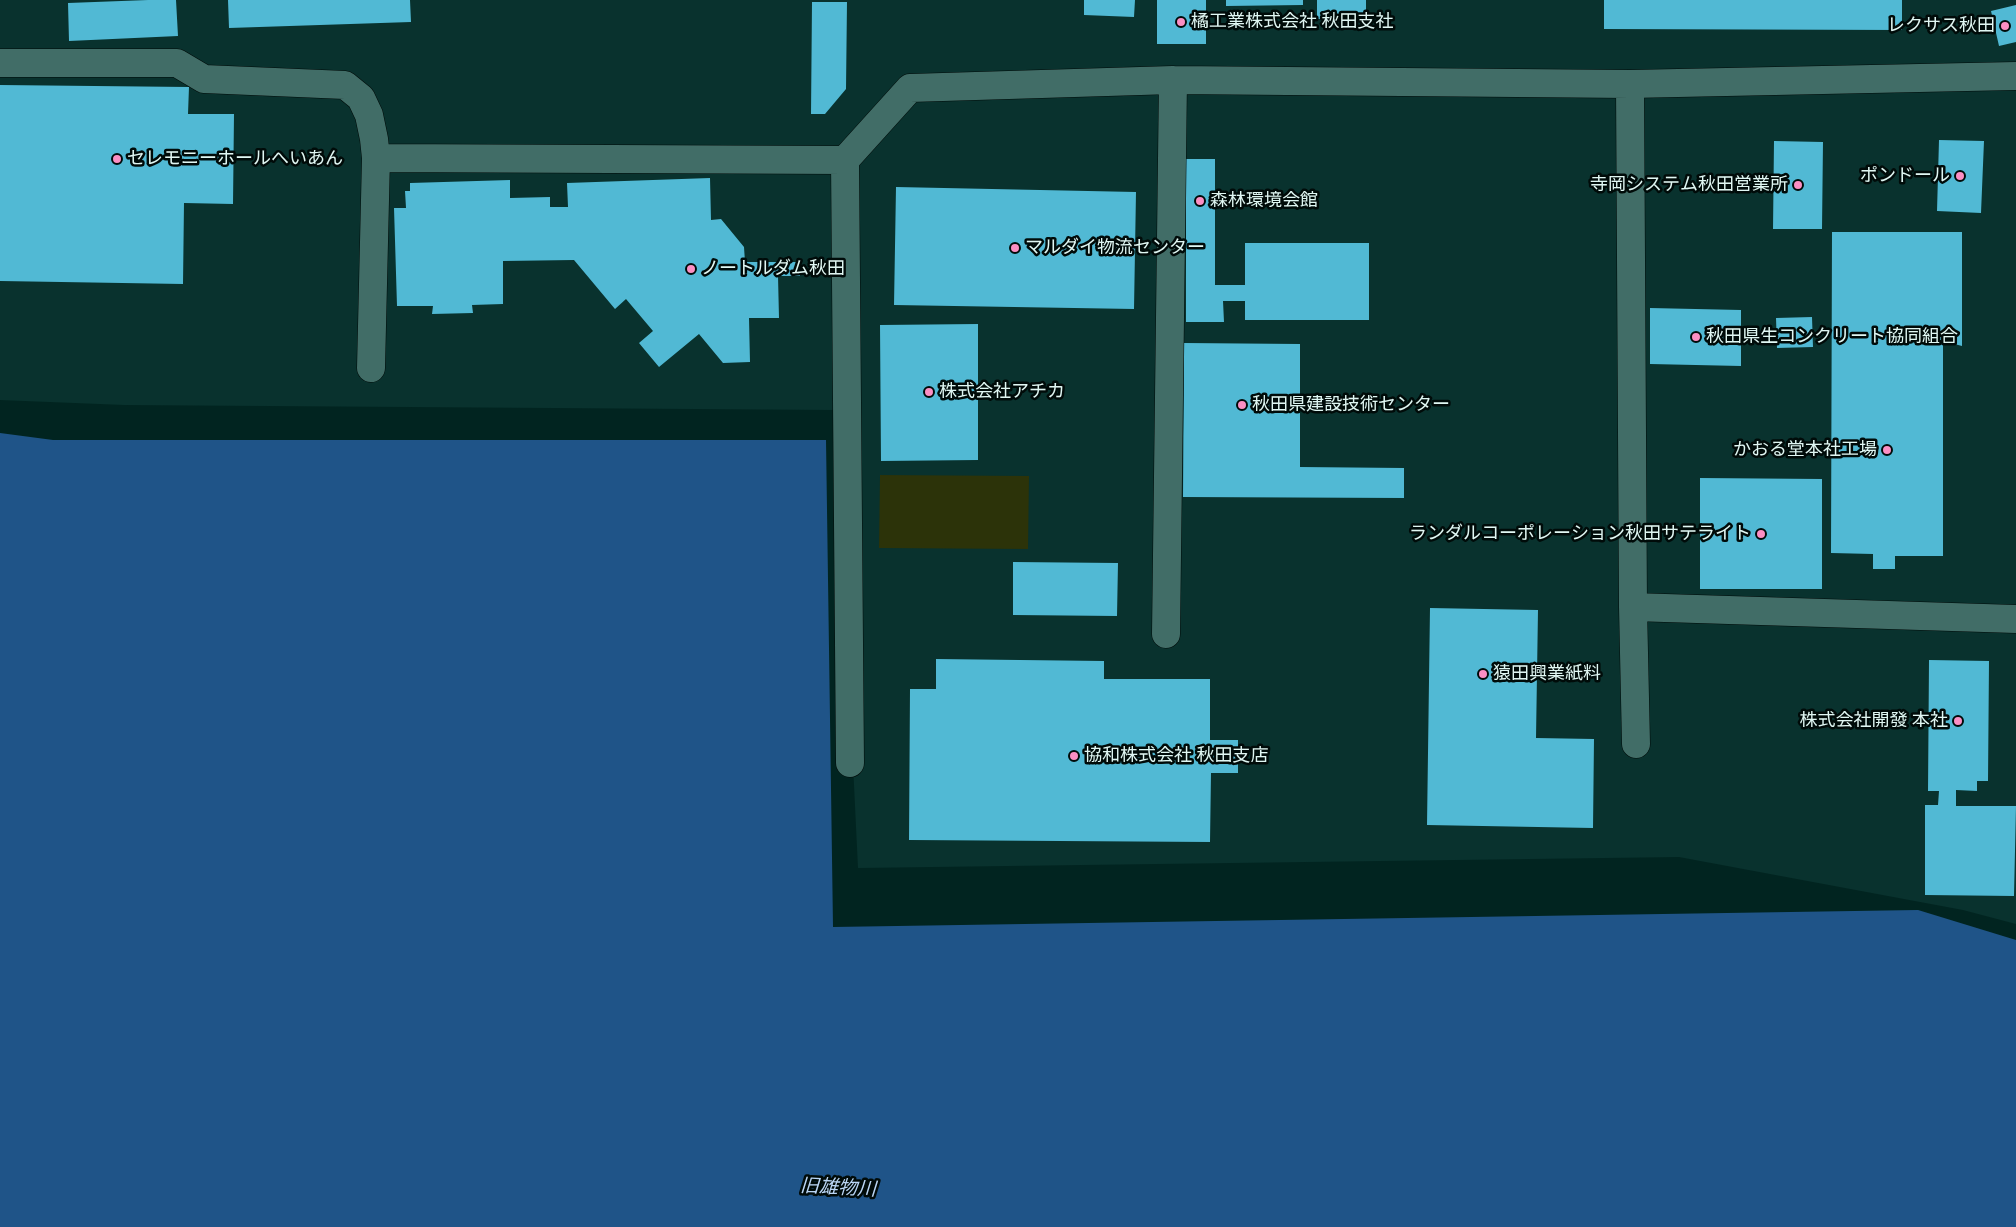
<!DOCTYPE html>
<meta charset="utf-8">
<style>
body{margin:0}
canvas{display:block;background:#012420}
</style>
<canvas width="2016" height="1227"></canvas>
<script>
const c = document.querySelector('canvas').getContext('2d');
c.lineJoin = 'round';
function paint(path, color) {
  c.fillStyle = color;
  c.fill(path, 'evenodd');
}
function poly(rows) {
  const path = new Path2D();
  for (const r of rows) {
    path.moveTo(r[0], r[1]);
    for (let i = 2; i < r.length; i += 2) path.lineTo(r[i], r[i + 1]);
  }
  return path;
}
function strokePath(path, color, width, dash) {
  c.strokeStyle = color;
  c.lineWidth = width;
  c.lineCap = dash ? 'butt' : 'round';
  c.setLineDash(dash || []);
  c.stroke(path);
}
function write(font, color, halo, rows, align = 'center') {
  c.font = font + ' "Roboto Serif","Noto Sans JP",serif';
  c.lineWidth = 5;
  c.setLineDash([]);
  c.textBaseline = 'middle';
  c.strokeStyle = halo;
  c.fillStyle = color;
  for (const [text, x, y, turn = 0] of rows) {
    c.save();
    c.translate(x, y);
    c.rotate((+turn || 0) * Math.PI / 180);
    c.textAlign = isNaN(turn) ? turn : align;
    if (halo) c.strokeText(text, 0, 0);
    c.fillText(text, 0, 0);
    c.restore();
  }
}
const built = poly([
 [0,0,2016,0,2016,924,1963,910,1679,857,858,868,836,410,125,405,0,400]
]);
const green = poly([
 [880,475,1029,476,1028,549,879,548]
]);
const water = poly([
 [0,433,53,440,826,440,833,927,1918,910,2016,940,2016,1227,0,1227]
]);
const building = poly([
 [148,0,176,0,178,36,69,41,68,3],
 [228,0,410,0,411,22,229,28],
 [1084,0,1135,0,1134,17,1084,15],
 [1157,0,1206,0,1206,44,1157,44],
 [1226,0,1303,0,1303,5,1226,6],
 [1317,0,1366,0,1366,19,1317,19],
 [1604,0,1902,0,1902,30,1604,29],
 [812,2,847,2,846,89,825,114,811,114],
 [2016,5,2016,42,1999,46,1991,11],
 [0,85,189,87,188,114,234,114,233,204,184,203,183,284,0,281],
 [1939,140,1984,141,1981,213,1937,211],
 [1774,141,1823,142,1822,229,1773,229],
 [1186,159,1215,159,1215,285,1245,285,1245,243,1369,243,1369,320,1245,320,1245,301,1223,301,1224,322,1186,322],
 [710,178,711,220,721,219,744,247,745,262,800,262,800,276,778,276,779,318,749,318,750,362,723,363,699,334,659,367,639,343,653,331,626,299,615,309,574,260,503,261,503,304,472,305,473,313,432,314,433,306,397,306,394,208,406,208,405,191,410,191,410,183,510,180,510,198,550,197,550,207,568,207,567,183],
 [896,187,1136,192,1134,309,894,305],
 [1832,232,1962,232,1962,346,1943,341,1943,556,1895,556,1895,569,1873,569,1873,554,1831,553],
 [1650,308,1741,310,1741,366,1650,364],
 [1812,317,1813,347,1777,348,1776,318],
 [978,324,978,460,881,461,880,325],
 [1184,343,1300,344,1300,467,1404,468,1404,498,1183,497],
 [1700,478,1822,479,1822,589,1700,589],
 [1013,562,1118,563,1117,616,1013,615],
 [1430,608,1538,610,1536,738,1594,739,1593,828,1427,825],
 [936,659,1104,661,1104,679,1210,679,1210,740,1238,740,1238,773,1211,773,1210,842,909,840,910,689,936,689],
 [1929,660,1989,661,1988,781,1977,781,1977,791,1956,790,1956,806,2016,806,2014,896,1925,895,1925,805,1938,805,1939,791,1928,791]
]);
const minor = poly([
 [0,63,177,63,204,79,345,85,361,98,369,115,374,139,376,158,845,160],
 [1630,84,1633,607,1636,744],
 [371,368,376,158],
 [1633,607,2016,619],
 [1166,634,1173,80],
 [850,763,845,160,910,88,1173,80,1630,84,2016,76]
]);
const markers = [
 [1181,22,5,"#fb8fc3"],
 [2005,26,5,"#fb8fc3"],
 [117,159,5,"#fb8fc3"],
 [1960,176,5,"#fb8fc3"],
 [1798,185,5,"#fb8fc3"],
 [1200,201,5,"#fb8fc3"],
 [1015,248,5,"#fb8fc3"],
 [691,269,5,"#fb8fc3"],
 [1696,337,5,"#fb8fc3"],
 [929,392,5,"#fb8fc3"],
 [1242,405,5,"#fb8fc3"],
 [1887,450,5,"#fb8fc3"],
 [1761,534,5,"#fb8fc3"],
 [1483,674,5,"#fb8fc3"],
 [1958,721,5,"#fb8fc3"],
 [1074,756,5,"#fb8fc3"]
];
const poiNames = [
 ["橘工業株式会社 秋田支社",1191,22],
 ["レクサス秋田",1995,26,"right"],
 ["セレモニーホールへいあん",127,159],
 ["ポンドール",1950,176,"right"],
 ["寺岡システム秋田営業所",1788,185,"right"],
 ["森林環境会館",1210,201],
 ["マルダイ物流センター",1025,248],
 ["ノートルダム秋田",701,269],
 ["秋田県生コンクリート協同組合",1706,337],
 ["株式会社アチカ",939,392],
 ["秋田県建設技術センター",1252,405],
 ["かおる堂本社工場",1877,450,"right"],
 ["ランダルコーポレーション秋田サテライト",1751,534,"right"],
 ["猿田興業紙料",1493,674],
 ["株式会社開發 本社",1948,721,"right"],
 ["協和株式会社 秋田支店",1084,756]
];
const waterNames = [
 ["旧雄物川",838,1188,3]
];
paint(built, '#09322e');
paint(green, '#2c3309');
paint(water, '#1f5488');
paint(building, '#51b9d4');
strokePath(minor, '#000b09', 29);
strokePath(minor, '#416d67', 28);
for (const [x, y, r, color] of markers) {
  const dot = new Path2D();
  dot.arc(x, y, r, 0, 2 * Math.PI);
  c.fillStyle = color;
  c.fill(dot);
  strokePath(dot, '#000b09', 2);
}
write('18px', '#e0f7f3', '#000b09', poiNames, 'left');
write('italic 19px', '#bad6f5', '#000b09', waterNames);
</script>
